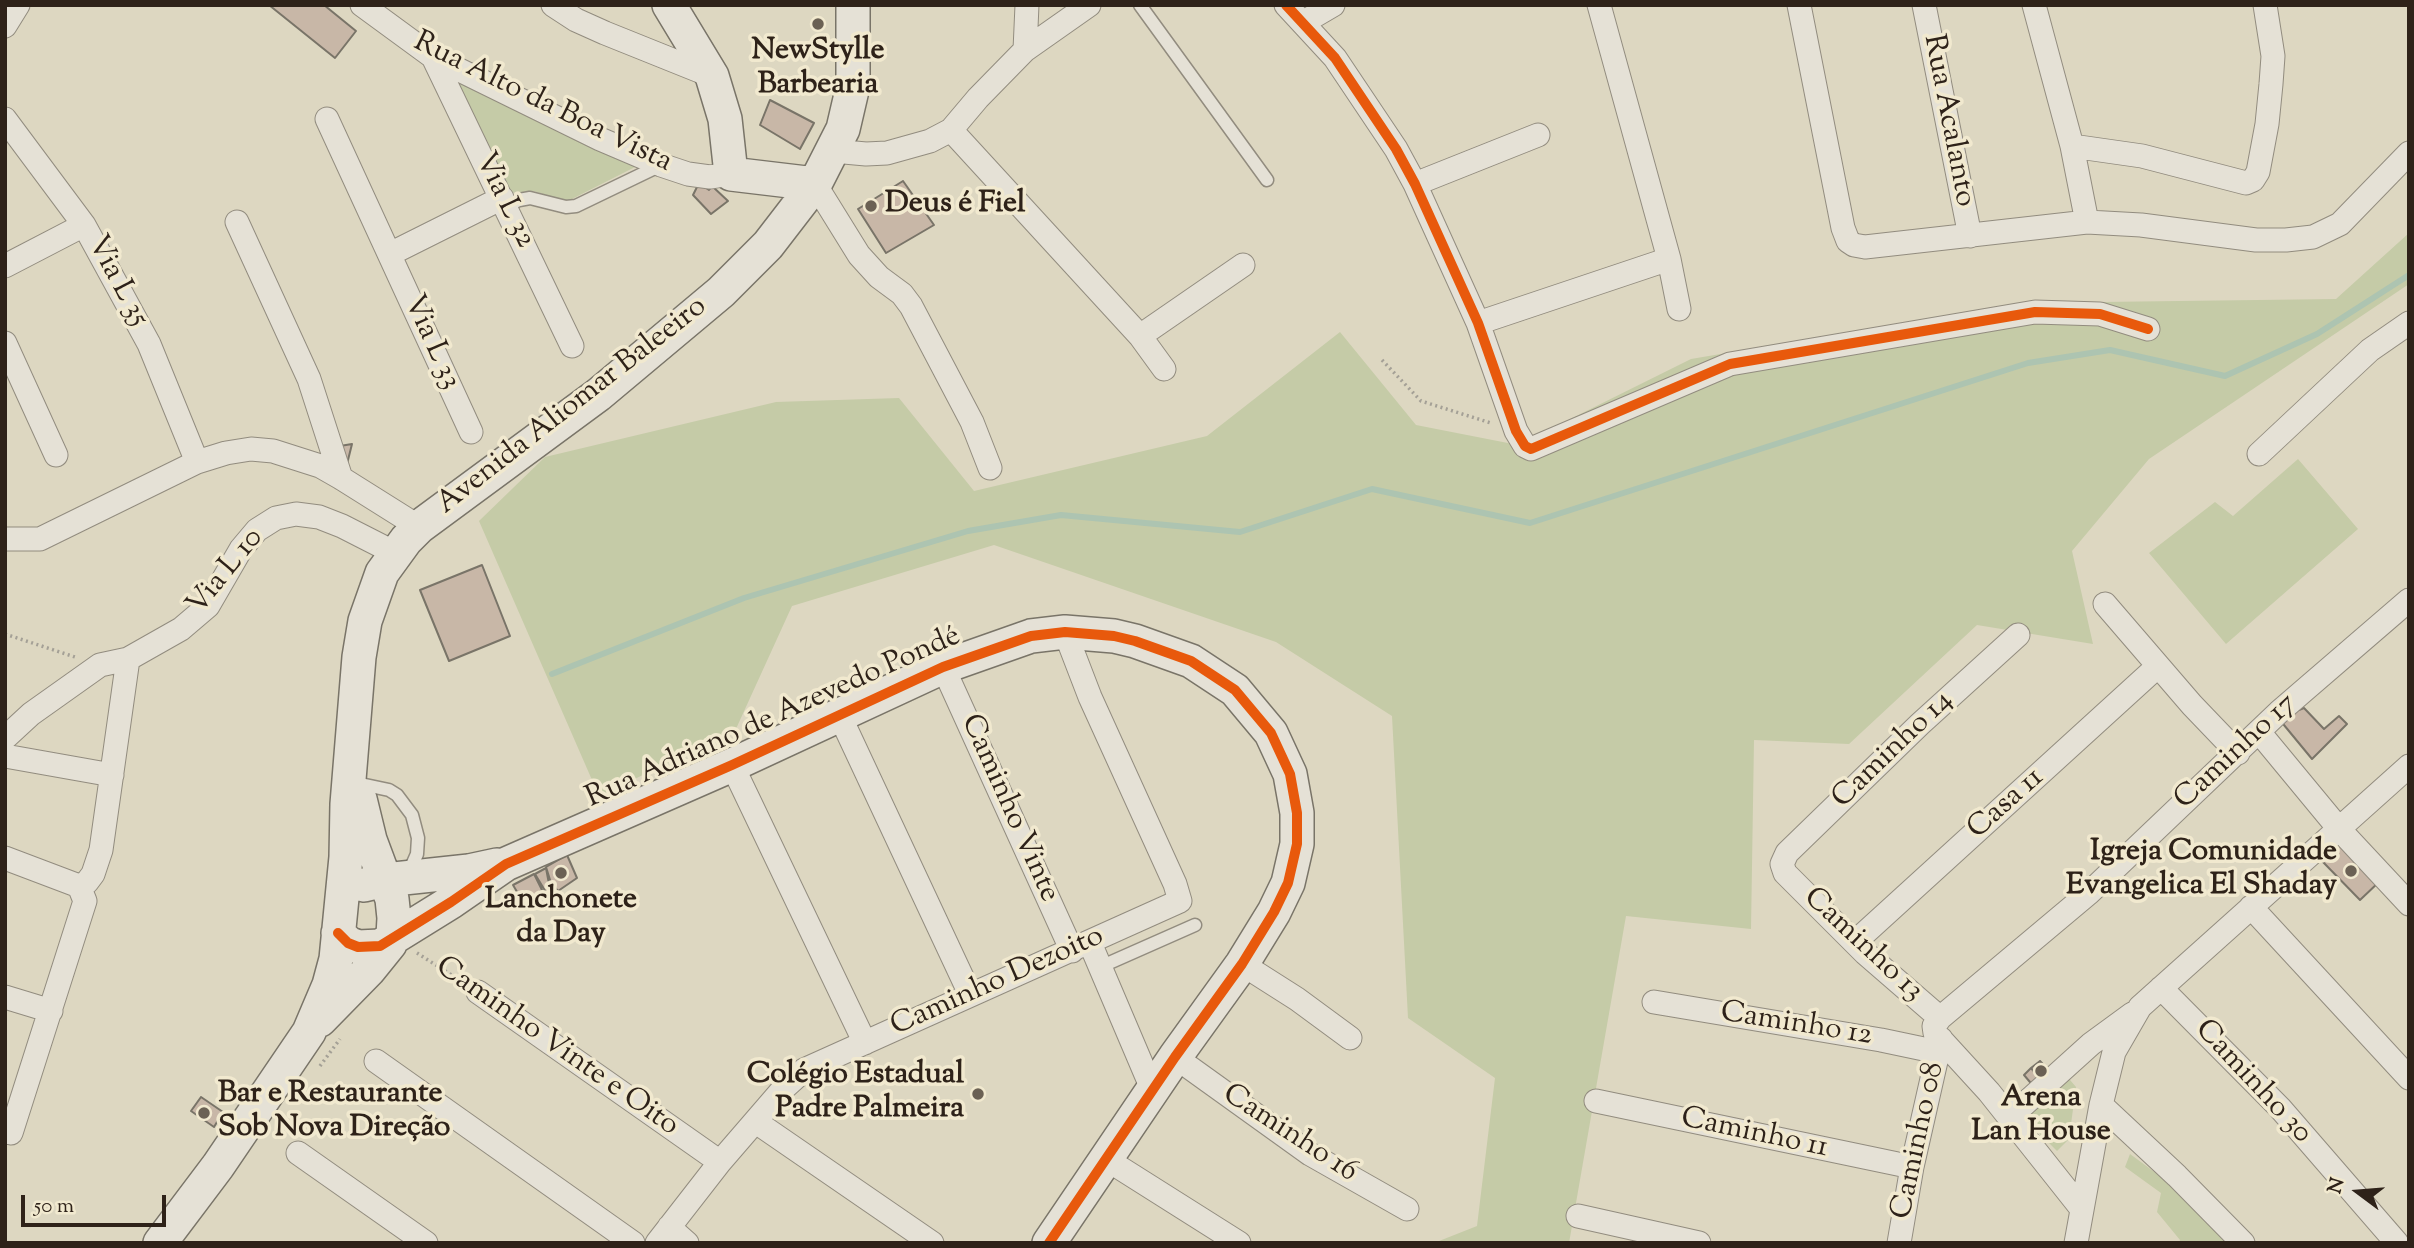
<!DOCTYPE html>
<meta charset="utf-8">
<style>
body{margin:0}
#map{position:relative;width:2414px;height:1248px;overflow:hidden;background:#ddd7c1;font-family:"Sorts Mill Goudy",serif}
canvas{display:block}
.frame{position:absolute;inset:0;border:7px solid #2e2219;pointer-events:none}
.north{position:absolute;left:2323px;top:1157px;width:70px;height:70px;-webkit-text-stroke:5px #f1e9cf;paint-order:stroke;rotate:286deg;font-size:19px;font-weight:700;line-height:28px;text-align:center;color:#2e2219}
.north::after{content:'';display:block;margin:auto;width:24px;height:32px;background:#2e2219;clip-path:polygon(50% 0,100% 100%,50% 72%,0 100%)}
.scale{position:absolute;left:21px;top:1195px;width:145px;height:32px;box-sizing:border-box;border:4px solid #2e2219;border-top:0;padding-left:9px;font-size:21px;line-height:24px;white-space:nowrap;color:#2e2219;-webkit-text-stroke:5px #f1e9cf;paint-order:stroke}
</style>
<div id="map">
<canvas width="2414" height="1248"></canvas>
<div class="frame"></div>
<div class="north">N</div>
<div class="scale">50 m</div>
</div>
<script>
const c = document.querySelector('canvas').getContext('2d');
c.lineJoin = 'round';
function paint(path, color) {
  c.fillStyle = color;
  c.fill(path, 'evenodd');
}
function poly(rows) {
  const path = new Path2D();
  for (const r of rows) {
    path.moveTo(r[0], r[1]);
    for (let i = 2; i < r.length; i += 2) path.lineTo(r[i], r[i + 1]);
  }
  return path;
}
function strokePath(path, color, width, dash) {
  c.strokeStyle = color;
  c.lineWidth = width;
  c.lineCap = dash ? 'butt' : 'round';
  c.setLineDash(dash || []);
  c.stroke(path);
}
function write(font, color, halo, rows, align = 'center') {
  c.font = font + ' "Sorts Mill Goudy",serif';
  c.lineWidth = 7;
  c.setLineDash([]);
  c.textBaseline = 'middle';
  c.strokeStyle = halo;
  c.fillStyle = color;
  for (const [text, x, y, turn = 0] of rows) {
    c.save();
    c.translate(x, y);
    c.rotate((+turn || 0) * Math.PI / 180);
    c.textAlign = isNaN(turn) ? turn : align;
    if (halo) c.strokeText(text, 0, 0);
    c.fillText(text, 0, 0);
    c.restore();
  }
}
const green = poly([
 [454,79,637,166,566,202,534,191,511,193],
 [2409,233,2409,284,2149,459,2072,551,2093,644,1977,625,1849,744,1754,740,1751,929,1626,916,1569,1243,1434,1243,1477,1226,1495,1078,1408,1018,1392,716,1276,642,994,545,792,606,735,731,599,796,479,521,545,457,776,402,899,398,974,491,1207,436,1340,332,1416,425,1518,445,1691,359,2022,303,2336,299],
 [2298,459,2358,529,2226,644,2149,553,2215,502,2233,516],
 [2065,1074,2076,1087,2069,1139,2057,1151,2023,1117],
 [2130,1154,2183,1193,2228,1243,2179,1243,2180,1240,2157,1212,2161,1193,2125,1167]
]);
const stream = poly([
 [552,674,744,598,968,531,1061,515,1240,532,1372,489,1530,523,2028,363,2110,350,2225,376,2317,334,2409,275]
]);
const building = poly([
 [269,5,324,5,356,31,335,58,269,5],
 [770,100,814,123,800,149,760,125,770,100],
 [903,181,934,225,886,253,858,209,903,181],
 [699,183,709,190,712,186,728,201,711,214,693,195,699,183],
 [352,444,347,464,340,446,352,444],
 [482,565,510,636,449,661,420,590,482,565],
 [2295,705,2299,710,2304,708,2324,729,2339,716,2347,724,2312,759,2279,719,2295,705],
 [2342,841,2380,881,2360,900,2322,861,2342,841],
 [567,855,577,878,558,891,551,883,546,867,567,855],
 [546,868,549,884,559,892,550,899,535,874,546,868],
 [534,874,542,890,523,902,513,885,534,874],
 [2040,1061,2051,1073,2042,1081,2031,1068,2040,1061],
 [2031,1068,2042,1081,2035,1088,2024,1075,2031,1068],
 [201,1097,223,1112,214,1127,191,1111,201,1097]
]);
const path = poly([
 [1382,360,1421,401,1491,423],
 [5,634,75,657],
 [417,953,461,981],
 [320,1066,340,1039]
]);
const lane = poly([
 [1140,5,1267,180],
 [506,206,519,200,530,198,566,207,576,206,661,165],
 [356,783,389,790,397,795,412,815,418,838,417,854,410,870],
 [1100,967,1195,925]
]);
const street = poly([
 [362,5,433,57,600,139,661,165,688,174,710,177,731,174],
 [553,5,576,20,605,33,712,76],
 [1286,5,1335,58,1396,149,1415,184,1478,323,1516,431,1525,446,1531,449,1730,364,2035,312,2100,314,2148,329],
 [1599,5,1669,259,1679,309],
 [1799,5,1843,228,1848,241,1854,245,1865,247,2087,222,2141,225,2256,240,2286,240,2313,237,2340,224,2409,153],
 [1924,5,1970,236],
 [2034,5,2072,146,2087,222],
 [1304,22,1333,5],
 [5,26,18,5],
 [1025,50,1089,5],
 [433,57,572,346],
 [5,119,84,225,149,344,197,462],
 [327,119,471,432],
 [951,130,1140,336,1164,369],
 [2072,146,2142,156,2246,183,2253,180,2258,172,2267,124,2271,84,2273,56,2265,5],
 [833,151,866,154,887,153,930,141,951,130,978,98,1025,50,1027,5],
 [815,184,859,255,879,277,902,294,911,306,972,422,990,468],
 [1415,184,1538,135],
 [237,222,309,379,341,478],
 [390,254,502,198],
 [5,266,84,225],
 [1478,323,1669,259],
 [1140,336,1243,265],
 [5,343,56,455],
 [2259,454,2370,350,2409,323],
 [5,539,40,539,197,462,226,453,251,449,273,451,320,466,341,478,419,527],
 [2105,604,2192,705,2238,753],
 [943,667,1072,951],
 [839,714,970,994],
 [2259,732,2340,830,2409,904],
 [5,738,31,714,100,665,128,659,181,629,208,606,241,549,257,530,276,518,296,514,319,517,342,526,395,553],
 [5,756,112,775],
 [732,765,865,1043],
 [5,858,79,886,85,901,11,1133,5,1132],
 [79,886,87,882,93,874,101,850,128,659],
 [2251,907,2409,1078],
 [1855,942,2158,666],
 [1090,943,1153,1091],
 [1242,964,1297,999,1350,1038],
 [2161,988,2280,1108,2397,1243],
 [478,992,720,1162],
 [5,997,51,1011],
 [1654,1002,1881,1040,1938,1052],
 [1940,1018,1865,953,1785,873,1782,864,1787,853,1920,724,2018,635],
 [1175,1057,1310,1154,1407,1209],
 [376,1061,633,1243],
 [1596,1101,1912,1167],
 [2101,1105,2177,1176,2243,1243],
 [2009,1118,2091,1044,2132,1014],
 [756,1122,932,1243],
 [298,1153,426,1243],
 [1106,1159,1239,1243],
 [2081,1208,1989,1092,1935,1033,1934,1026,1940,1018,2089,893,2279,712,2409,600],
 [1578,1216,1699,1243],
 [669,1227,687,1243],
 [657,1243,720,1162,783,1089,804,1070,1180,901,1175,884,1090,697,1065,632],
 [1899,1243,1912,1167,1941,1039],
 [2076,1243,2101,1105,2114,1052,2140,1007,2409,766]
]);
const secondary = poly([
 [669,5,712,76,725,119,731,174,815,184],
 [364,885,385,880,469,871,497,865],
 [338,933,348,943,358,947,380,946,451,902,506,864,732,765,943,667,1031,636,1065,632,1114,636,1135,641,1191,661,1235,690,1271,733,1290,774,1297,813,1297,844,1288,883,1274,912,1242,964,1175,1057,1049,1243],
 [320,1020,369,970,390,944,393,936,394,918,392,899,370,840,360,799],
 [160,1243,218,1166,309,1032,329,985,336,959,346,857,347,804,359,657,365,621,382,573,406,540,419,527,598,395,721,292,768,245,815,184,843,129,853,86,853,5]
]);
const cycleway = poly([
 [1286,5,1335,58,1396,149,1415,184,1478,323,1516,431,1525,446,1531,449,1730,364,2035,312,2100,314,2148,329],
 [338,933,348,943,358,947,380,946,451,902,506,864,732,765,943,667,1031,636,1065,632,1114,636,1135,641,1191,661,1235,690,1271,733,1290,774,1297,813,1297,844,1288,883,1274,912,1242,964,1175,1057,1049,1243]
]);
const markers = [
 [818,24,7,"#6b6154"],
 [871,206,7,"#6b6154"],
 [2351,871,7,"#6b6154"],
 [561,873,7,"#6b6154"],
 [2041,1071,7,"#6b6154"],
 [978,1094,7,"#6b6154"],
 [204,1113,7,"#6b6154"]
];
const poiNames = [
 ["NewStylle",818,53],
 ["Barbearia",818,87],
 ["Deus é Fiel",885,206,"left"],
 ["Igreja Comunidade",2337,854,"right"],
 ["Evangelica El Shaday",2337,888,"right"],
 ["Lanchonete",561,902],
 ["da Day",561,936],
 ["Colégio Estadual",964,1077,"right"],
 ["Padre Palmeira",964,1111,"right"],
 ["Bar e Restaurante",218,1096,"left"],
 ["Sob Nova Direção",218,1130,"left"],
 ["Arena",2041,1100],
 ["Lan House",2041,1134]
];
const streetNames = [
 ["Rua Alto da Boa Vista",542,104,26],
 ["Rua Acalanto",1947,121,79],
 ["Via L 32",503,201,64],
 ["Via L 35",116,282,62],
 ["Via L 33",430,343,66],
 ["Avenida Aliomar Baleeiro",573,407,-38],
 ["Via L 10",227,573,-51],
 ["Rua Adriano de Azevedo Pondé",774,719,-24],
 ["Caminho 14",1894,751,-44],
 ["Caminho 17",2237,753,-43],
 ["Casa 11",2007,805,-42],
 ["Caminho Vinte",1008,809,66],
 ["Caminho 13",1862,946,43],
 ["Caminho Dezoito",998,983,-24],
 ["Caminho 12",1796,1026,9],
 ["Caminho Vinte e Oito",556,1048,35],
 ["Caminho 30",2252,1083,47],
 ["Caminho 16",1289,1135,33],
 ["Caminho 11",1754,1135,12],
 ["Caminho 08",1920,1141,-78]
];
paint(green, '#c5cba7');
strokePath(stream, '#adc4b1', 6);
paint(building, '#c8b7a7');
strokePath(building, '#797468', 2);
strokePath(lane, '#928c7f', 15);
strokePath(street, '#928c7f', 25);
strokePath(secondary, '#797468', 36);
strokePath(path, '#a4a096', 3.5, [2, 3.5]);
strokePath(lane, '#e5e1d6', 12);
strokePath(street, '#e5e1d6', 23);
strokePath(secondary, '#e5e1d6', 33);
strokePath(cycleway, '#e8590c', 10);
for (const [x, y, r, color] of markers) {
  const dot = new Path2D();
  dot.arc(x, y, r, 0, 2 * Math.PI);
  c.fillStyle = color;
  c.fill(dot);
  strokePath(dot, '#f1e9cf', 2.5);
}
write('bold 30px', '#2e2219', '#f1e9cf', poiNames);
write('30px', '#2e2219', '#f1e9cf', streetNames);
</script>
